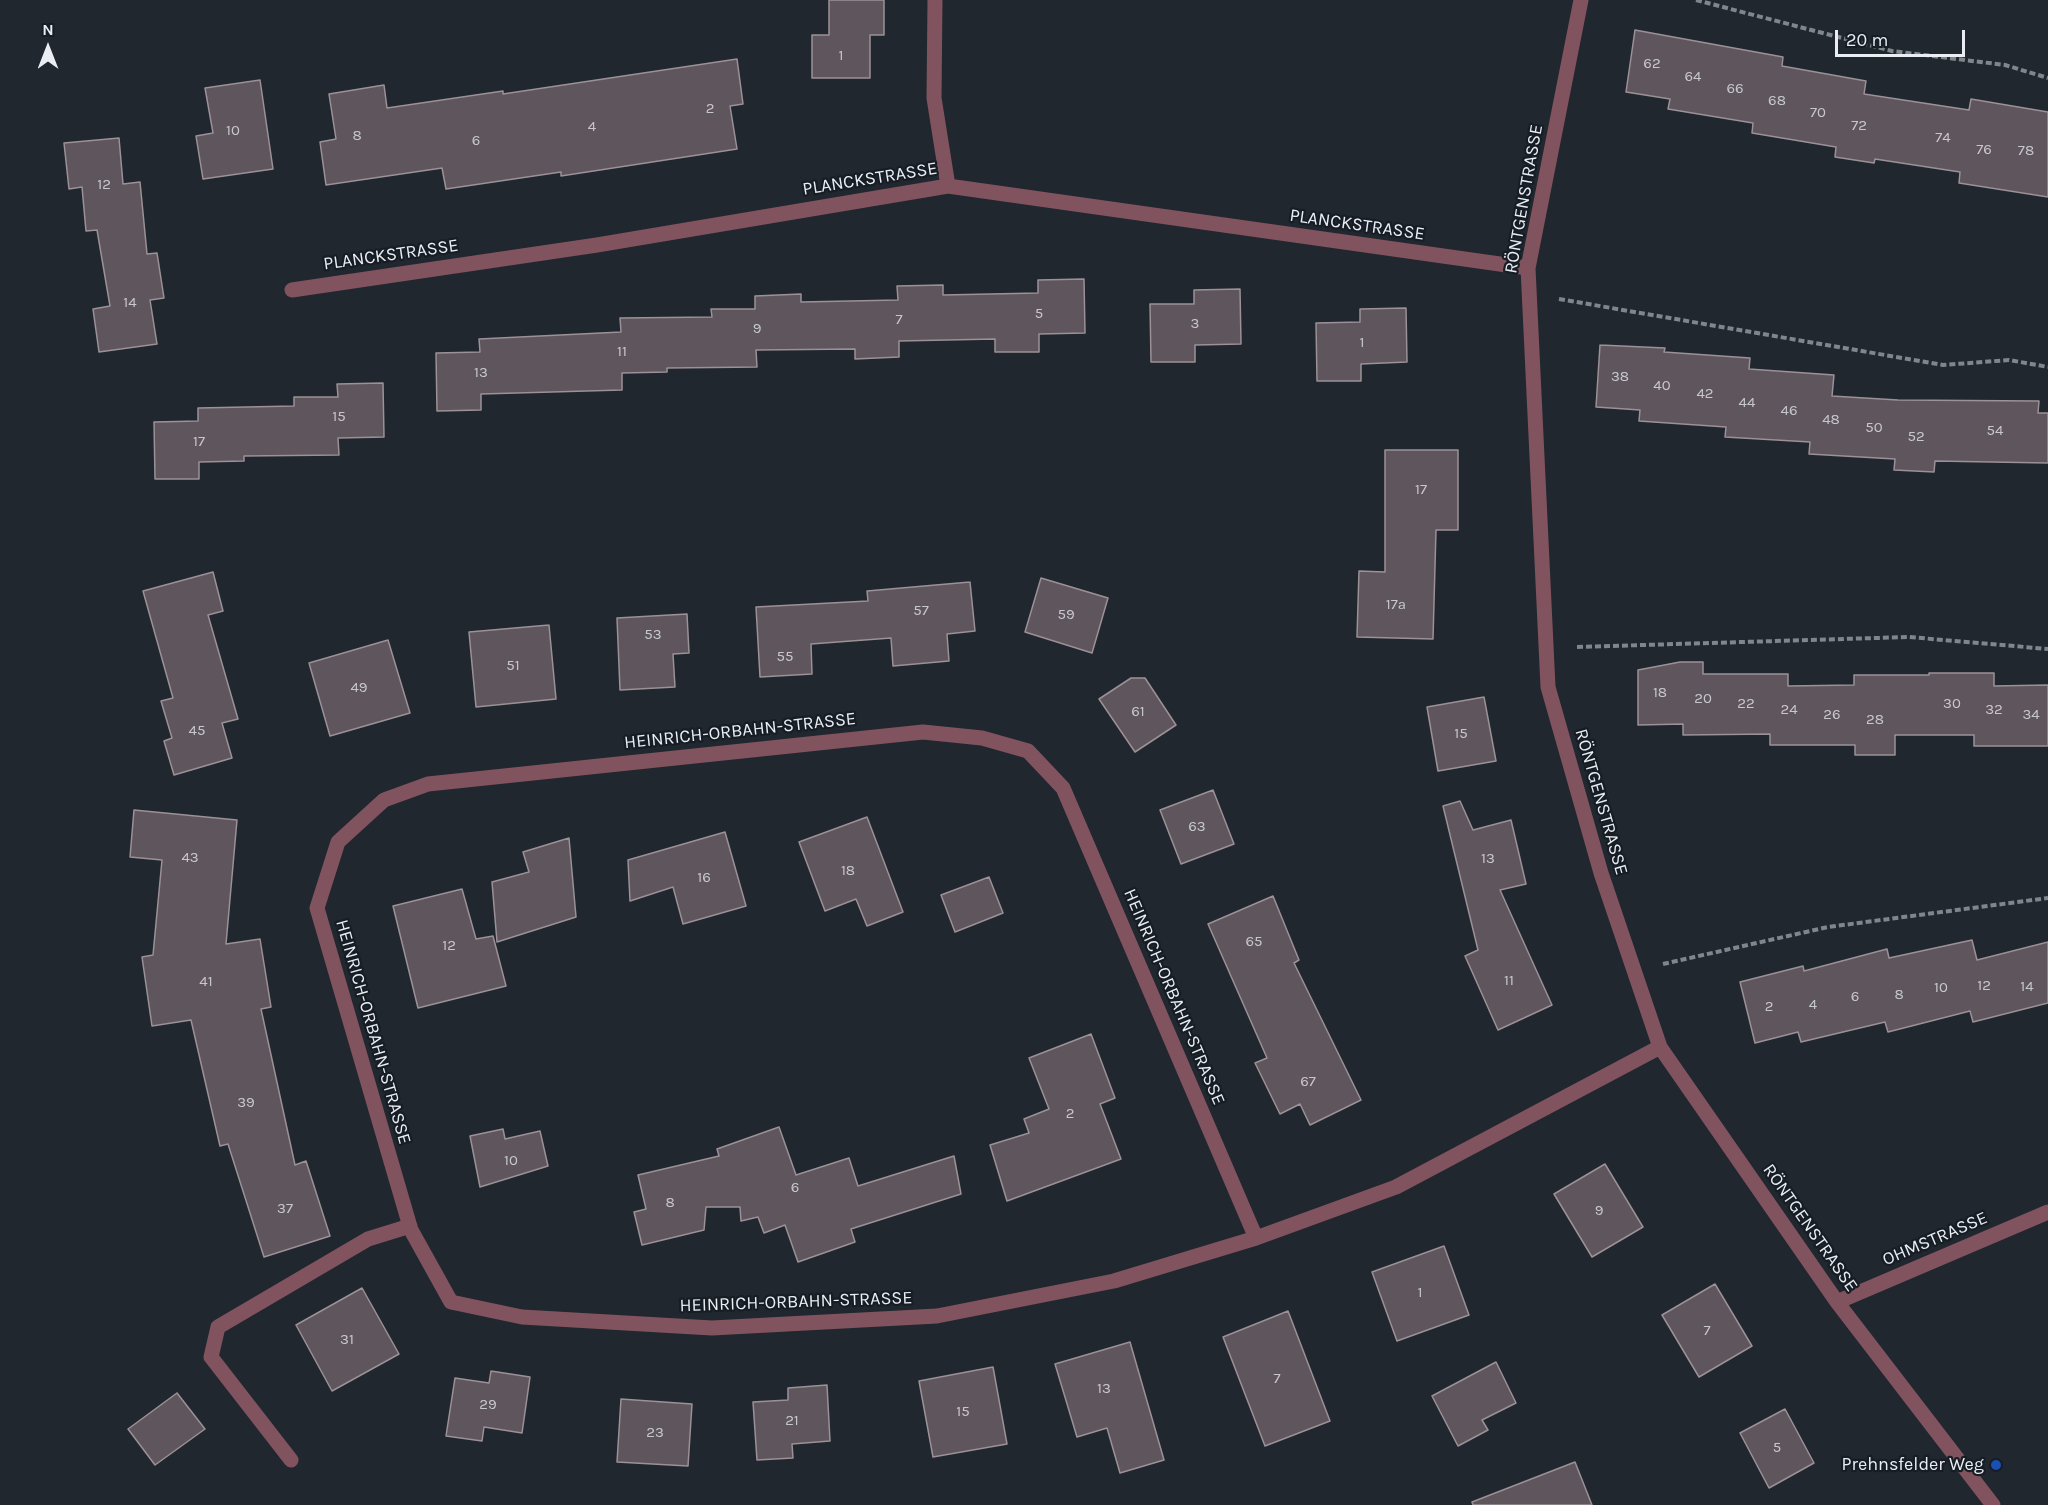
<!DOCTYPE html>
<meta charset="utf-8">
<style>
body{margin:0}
#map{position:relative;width:2048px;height:1505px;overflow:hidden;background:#20272e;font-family:Karla,sans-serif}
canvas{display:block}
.north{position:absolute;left:18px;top:18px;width:60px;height:60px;-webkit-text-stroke:4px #171d25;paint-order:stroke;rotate:0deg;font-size:16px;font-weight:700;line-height:24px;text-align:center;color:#eaeef4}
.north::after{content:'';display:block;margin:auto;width:21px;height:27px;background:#eaeef4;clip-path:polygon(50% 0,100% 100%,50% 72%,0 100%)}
.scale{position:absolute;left:1835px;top:30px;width:130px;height:27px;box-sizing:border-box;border:3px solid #eaeef4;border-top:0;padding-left:8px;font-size:18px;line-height:21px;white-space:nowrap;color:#eaeef4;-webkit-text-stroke:4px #171d25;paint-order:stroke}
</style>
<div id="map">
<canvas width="2048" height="1505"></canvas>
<div class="north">N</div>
<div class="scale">20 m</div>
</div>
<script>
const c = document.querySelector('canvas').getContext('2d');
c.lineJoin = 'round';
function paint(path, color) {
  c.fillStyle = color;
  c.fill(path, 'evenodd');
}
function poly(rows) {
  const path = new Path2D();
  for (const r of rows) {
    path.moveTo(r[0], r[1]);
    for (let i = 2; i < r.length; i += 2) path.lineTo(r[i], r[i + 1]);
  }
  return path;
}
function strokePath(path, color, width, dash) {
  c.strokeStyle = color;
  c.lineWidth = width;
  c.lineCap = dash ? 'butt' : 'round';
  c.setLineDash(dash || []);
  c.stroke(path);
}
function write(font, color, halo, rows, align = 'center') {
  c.font = font + ' Karla,sans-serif';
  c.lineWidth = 4.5;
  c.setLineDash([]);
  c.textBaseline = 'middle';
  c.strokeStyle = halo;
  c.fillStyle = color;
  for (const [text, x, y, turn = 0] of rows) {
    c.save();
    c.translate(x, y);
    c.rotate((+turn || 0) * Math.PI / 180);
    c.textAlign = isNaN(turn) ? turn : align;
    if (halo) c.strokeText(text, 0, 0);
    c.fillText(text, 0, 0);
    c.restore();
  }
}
const building = poly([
 [829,0,884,0,884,35,870,35,870,78,812,78,812,35,829,35,829,0],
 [1635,30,1783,57,1782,66,1866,81,1864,94,1969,110,1971,99,2048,112,2048,197,1959,183,1960,172,1875,159,1874,163,1835,157,1836,147,1752,133,1753,123,1668,109,1670,99,1626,92,1635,30],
 [737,59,743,104,730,106,737,149,561,176,561,172,446,189,442,168,326,185,320,142,336,139,329,94,384,85,387,108,503,91,503,94,737,59],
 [260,80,273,169,203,179,196,136,213,133,205,88,260,80],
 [119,138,123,184,140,182,147,254,157,253,164,298,150,300,157,344,99,352,93,309,110,306,97,230,86,231,82,187,69,189,64,143,119,138],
 [1084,279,1085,333,1039,334,1039,352,995,352,995,339,899,341,899,357,855,359,855,349,756,350,757,367,667,368,667,372,622,373,622,390,481,394,481,410,437,411,436,353,480,352,479,339,621,332,620,318,712,317,711,309,755,309,755,296,801,294,801,302,898,300,897,286,943,285,943,295,1038,293,1038,280,1084,279],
 [1240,289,1241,344,1195,345,1195,362,1151,362,1150,304,1194,304,1194,290,1240,289],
 [1406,308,1407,362,1361,364,1361,381,1317,381,1316,323,1360,322,1360,309,1406,308],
 [1600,345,1665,348,1664,352,1750,358,1749,369,1834,375,1832,396,1898,400,2039,401,2038,413,2048,413,2048,463,1935,461,1934,472,1894,470,1895,459,1809,454,1810,442,1725,437,1726,427,1639,421,1640,410,1596,407,1600,345],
 [383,383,384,437,338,438,339,455,244,456,244,461,199,462,199,479,155,479,154,422,198,421,198,408,294,406,294,397,338,397,337,384,383,383],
 [1385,450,1458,450,1458,530,1436,530,1433,639,1357,637,1359,571,1385,572,1385,450],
 [213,572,223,611,208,615,238,719,222,723,232,758,174,775,164,741,172,738,161,701,173,698,143,591,213,572],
 [1041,578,1108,598,1092,653,1025,632,1041,578],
 [970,582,975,631,947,634,949,661,893,666,891,638,811,644,812,674,760,677,756,607,868,601,867,591,970,582],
 [687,614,689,653,673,654,675,687,620,690,617,618,687,614],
 [549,625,556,699,476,707,469,632,549,625],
 [388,640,410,713,330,736,309,663,388,640],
 [1680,662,1703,662,1703,674,1788,674,1788,686,1854,685,1854,675,1929,675,1929,673,1994,673,1994,686,2048,685,2048,746,1974,746,1974,735,1895,735,1895,755,1855,755,1855,745,1770,745,1770,734,1683,735,1683,724,1638,725,1638,670,1680,662],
 [1131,678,1145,678,1176,725,1135,752,1099,699,1131,678],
 [1484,697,1496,761,1438,771,1427,707,1484,697],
 [1213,790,1234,844,1181,864,1160,810,1213,790],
 [1460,801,1473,830,1511,820,1526,884,1500,890,1552,1005,1498,1030,1465,956,1478,950,1443,806,1460,801],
 [134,810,237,820,226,944,260,939,271,1007,261,1009,295,1165,306,1161,330,1236,264,1257,228,1144,220,1146,191,1020,152,1026,142,957,153,955,162,860,130,857,134,810],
 [867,817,903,912,867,926,856,899,825,911,799,842,867,817],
 [725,832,746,906,683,924,673,887,630,901,628,860,725,832],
 [569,838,576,917,497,942,492,882,529,872,523,852,569,838],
 [989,877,1003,913,955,932,941,895,989,877],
 [462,889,476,939,493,936,506,986,418,1008,393,906,462,889],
 [1273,896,1299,960,1294,963,1361,1100,1310,1125,1300,1104,1280,1114,1255,1063,1267,1058,1208,924,1273,896],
 [1972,940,1977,960,2048,942,2048,1003,1973,1022,1970,1011,1888,1032,1885,1022,1801,1042,1798,1032,1755,1043,1740,982,1803,966,1804,971,1887,949,1889,958,1972,940],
 [1091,1034,1115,1098,1100,1104,1121,1159,1007,1201,990,1145,1029,1133,1024,1119,1049,1109,1029,1058,1091,1034],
 [779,1127,796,1175,849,1158,858,1186,954,1156,961,1194,851,1229,855,1242,798,1262,785,1225,764,1233,758,1217,741,1221,740,1207,706,1207,704,1230,642,1245,634,1212,646,1209,638,1175,719,1156,717,1149,779,1127],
 [503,1129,505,1139,540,1131,548,1166,480,1187,470,1136,503,1129],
 [1605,1164,1643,1227,1592,1257,1554,1194,1605,1164],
 [1444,1246,1469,1315,1397,1341,1372,1272,1444,1246],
 [1715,1284,1752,1346,1699,1377,1662,1315,1715,1284],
 [362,1288,399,1354,332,1391,296,1325,362,1288],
 [1288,1311,1330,1421,1265,1446,1223,1337,1288,1311],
 [1130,1342,1164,1460,1120,1473,1107,1428,1077,1437,1055,1364,1130,1342],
 [1496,1362,1516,1403,1482,1420,1488,1430,1458,1446,1432,1396,1496,1362],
 [993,1367,1007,1444,933,1457,919,1381,993,1367],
 [491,1371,530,1377,522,1433,484,1427,482,1441,446,1436,455,1378,489,1383,491,1371],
 [827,1385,830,1441,792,1444,793,1458,757,1460,753,1402,788,1400,788,1388,827,1385],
 [177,1393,205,1429,155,1465,128,1429,177,1393],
 [621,1399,692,1404,688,1466,617,1462,621,1399],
 [1785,1409,1814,1463,1769,1488,1740,1433,1785,1409],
 [1575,1462,1592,1505,1473,1505,1472,1502,1575,1462]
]);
const path = poly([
 [1696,0,1892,51,2005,65,2048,78],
 [1559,299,1943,365,2009,360,2048,367],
 [1577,647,1909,637,2048,649],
 [1663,964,1828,927,2048,898]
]);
const street = poly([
 [935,0,934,98,948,186],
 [1581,0,1528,268,1548,687,1601,873,1660,1047,1837,1302,1993,1505],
 [292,290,597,245,948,186,1528,268],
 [1256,1238,1063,788,1028,751,982,738,923,732,428,784,384,800,338,842,317,908,411,1230,451,1302,522,1317,712,1328,937,1316,1114,1281,1256,1238,1396,1187,1660,1047],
 [1837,1302,2048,1212],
 [291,1460,211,1357,218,1327,368,1239,410,1226]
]);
const markers = [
 [1996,1465,6,"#1a4fb4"]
];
const numberNames = [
 ["1",841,56],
 ["62",1652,64],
 ["64",1693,77],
 ["66",1735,89],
 ["68",1777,101],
 ["2",710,109],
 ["70",1818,113],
 ["72",1859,126],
 ["4",592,127],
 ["10",233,131],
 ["8",357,136],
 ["74",1943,138],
 ["6",476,141],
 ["76",1984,150],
 ["78",2026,151],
 ["12",104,185],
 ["14",130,303],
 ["5",1039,314],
 ["7",899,320],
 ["3",1195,324],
 ["9",757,329],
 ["1",1362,343],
 ["11",622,352],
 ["13",481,373],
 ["38",1620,377],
 ["40",1662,386],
 ["42",1705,394],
 ["44",1747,403],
 ["46",1789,411],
 ["15",339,417],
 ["48",1831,420],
 ["50",1874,428],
 ["54",1995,431],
 ["52",1916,437],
 ["17",199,442],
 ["17",1421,490],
 ["17a",1396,605],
 ["57",921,611],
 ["59",1066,615],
 ["53",653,635],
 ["55",785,657],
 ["51",513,666],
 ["49",359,688],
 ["18",1660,693],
 ["20",1703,699],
 ["22",1746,704],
 ["30",1952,704],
 ["24",1789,710],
 ["32",1994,710],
 ["61",1138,712],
 ["26",1832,715],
 ["34",2031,715],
 ["28",1875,720],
 ["45",197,731],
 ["15",1461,734],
 ["63",1197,827],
 ["43",190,858],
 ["13",1488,859],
 ["18",848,871],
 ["16",704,878],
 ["65",1254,942],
 ["12",449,946],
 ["11",1509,981],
 ["41",206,982],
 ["12",1984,986],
 ["14",2027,987],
 ["10",1941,988],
 ["8",1899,995],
 ["6",1855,997],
 ["4",1813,1005],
 ["2",1769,1007],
 ["67",1308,1082],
 ["39",246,1103],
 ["2",1070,1114],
 ["10",511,1161],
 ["6",795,1188],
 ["8",670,1203],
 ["37",285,1209],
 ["9",1599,1211],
 ["1",1420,1293],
 ["7",1707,1331],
 ["31",347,1340],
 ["7",1277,1379],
 ["13",1104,1389],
 ["29",488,1405],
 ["15",963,1412],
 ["21",792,1421],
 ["23",655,1433],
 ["5",1777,1448]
];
const streetNames = [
 ["PLANCKSTRASSE",870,179,-9],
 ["RÖNTGENSTRASSE",1524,199,-80],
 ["PLANCKSTRASSE",1357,225,8],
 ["PLANCKSTRASSE",391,255,-8],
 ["HEINRICH-ORBAHN-STRASSE",740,731,-6],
 ["RÖNTGENSTRASSE",1601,802,74],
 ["HEINRICH-ORBAHN-STRASSE",1174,997,67],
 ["HEINRICH-ORBAHN-STRASSE",373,1032,74],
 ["RÖNTGENSTRASSE",1810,1228,55],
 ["OHMSTRASSE",1935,1239,-23],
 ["HEINRICH-ORBAHN-STRASSE",796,1302,-2]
];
const poiNames = [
 ["Prehnsfelder Weg",1984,1465]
];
paint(building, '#5f555c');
strokePath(building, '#9c9198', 1.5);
strokePath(path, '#80868c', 4, [6, 3]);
strokePath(street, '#81535f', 15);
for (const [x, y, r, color] of markers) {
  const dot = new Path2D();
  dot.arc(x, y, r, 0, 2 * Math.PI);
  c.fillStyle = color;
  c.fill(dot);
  strokePath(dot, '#171d25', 2);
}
write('15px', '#c7c8ce', null, numberNames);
write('18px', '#eaeef4', '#171d25', streetNames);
write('18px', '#eaeef4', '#171d25', poiNames, 'right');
</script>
